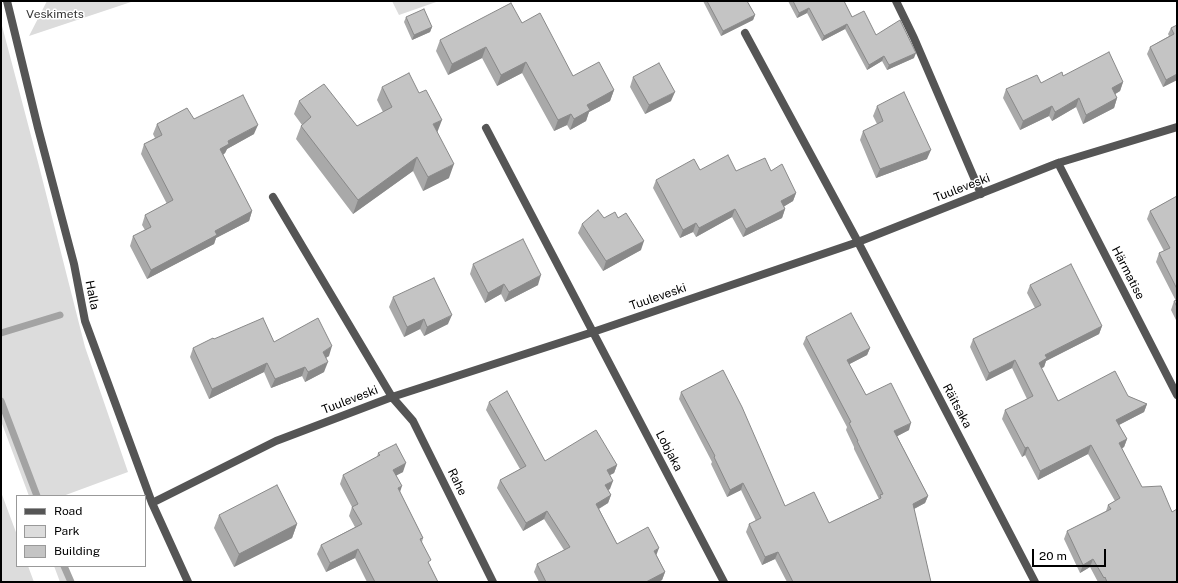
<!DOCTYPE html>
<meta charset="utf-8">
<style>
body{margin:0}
#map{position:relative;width:1178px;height:583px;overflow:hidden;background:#fff;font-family:"Public Sans",sans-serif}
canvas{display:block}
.frame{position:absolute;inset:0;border:2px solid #000;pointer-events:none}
.legend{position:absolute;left:16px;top:495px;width:130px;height:72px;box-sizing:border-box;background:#fff;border:1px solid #999;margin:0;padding:5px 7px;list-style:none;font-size:12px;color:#000}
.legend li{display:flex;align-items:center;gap:8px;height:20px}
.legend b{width:20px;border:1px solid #999}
.scale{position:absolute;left:1032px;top:549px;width:74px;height:18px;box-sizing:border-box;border:2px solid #000;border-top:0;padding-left:5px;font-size:12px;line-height:14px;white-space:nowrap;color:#000;-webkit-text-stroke:3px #fff;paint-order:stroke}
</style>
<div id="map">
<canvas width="1178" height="583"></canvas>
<div class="frame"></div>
<ul class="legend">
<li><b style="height:5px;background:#555"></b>Road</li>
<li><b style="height:11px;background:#dcdcdc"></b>Park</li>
<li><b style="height:11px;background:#c4c4c4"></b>Building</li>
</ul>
<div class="scale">20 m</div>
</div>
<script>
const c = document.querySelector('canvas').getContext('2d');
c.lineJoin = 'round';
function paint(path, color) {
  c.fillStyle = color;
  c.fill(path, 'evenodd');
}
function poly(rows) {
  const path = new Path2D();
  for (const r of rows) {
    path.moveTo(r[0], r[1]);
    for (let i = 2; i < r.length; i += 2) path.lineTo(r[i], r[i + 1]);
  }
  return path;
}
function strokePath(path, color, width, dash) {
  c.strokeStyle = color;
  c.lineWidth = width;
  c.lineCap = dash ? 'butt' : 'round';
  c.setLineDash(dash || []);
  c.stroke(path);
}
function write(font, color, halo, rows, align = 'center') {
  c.font = font + ' "Public Sans",sans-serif';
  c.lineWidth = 3;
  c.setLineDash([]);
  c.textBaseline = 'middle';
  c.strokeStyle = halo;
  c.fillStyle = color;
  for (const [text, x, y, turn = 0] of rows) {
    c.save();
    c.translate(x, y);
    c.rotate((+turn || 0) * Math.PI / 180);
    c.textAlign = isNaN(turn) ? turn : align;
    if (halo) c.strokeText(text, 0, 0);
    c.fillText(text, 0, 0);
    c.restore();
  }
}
const green = poly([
 [47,1,134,1,29,36],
 [392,1,439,1,399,15],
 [1,22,39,166,85,347,128,472,63,496,29,496,1,421],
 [1,492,17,535,17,566,28,566,34,582,1,582],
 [54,566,64,566,71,582,60,582]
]);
const stream = poly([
 [1,333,60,315],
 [1,401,37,496],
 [64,566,71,582]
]);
const street = poly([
 [7,1,38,128,74,264,85,321,152,503,188,582],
 [896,1,914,38,981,194],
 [745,33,858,242,1035,582],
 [486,128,724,582],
 [1058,163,1177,395],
 [273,197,392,397,413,421,493,582],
 [152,503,276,441,392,397,593,332,858,242,1058,163,1177,127]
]);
const wall = poly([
 [703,1,747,1,755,15,753,20,721,36],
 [788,1,844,1,852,17,876,35,914,58,887,70,882,61,867,70,845,29,822,41,807,13,797,18],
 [406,17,432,27,430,32,412,40,404,22],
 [522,23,573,76,614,90,610,101,589,112,586,121,570,130,567,125,554,131,522,73,497,86,482,58,448,75,436,51,440,40],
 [1177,25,1177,80,1163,87,1147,54,1150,47,1169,36,1168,34,1171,28],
 [1063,76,1123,82,1120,91,1115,94,1117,98,1114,108,1083,124,1076,107,1052,121,1049,116,1020,130,1003,98,1006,89,1041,83],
 [633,77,671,101,645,114,630,87],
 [382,87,437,132,449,178,423,191,413,171,353,214,296,139,301,126,302,125,294,114,299,101,357,126,383,112,377,100],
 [877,106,927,159,876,178,860,140,863,131,877,124,873,116],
 [194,119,254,134,227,149,225,153,223,155,252,211,249,221,216,238,214,244,147,279,130,246,133,236,145,230,142,225,145,215,167,204,141,154,144,144,155,138,153,134,157,124],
 [700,170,736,171,771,171,796,193,793,201,783,207,785,209,782,218,743,237,732,217,696,237,693,232,680,238,653,188,656,180],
 [1177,196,1177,322,1171,310,1174,301,1176,301,1156,262,1159,253,1164,251,1147,219,1150,211],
 [604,218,641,250,603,271,578,233,582,224],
 [473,264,538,285,505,302,501,294,485,303,470,274],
 [1030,285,1102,326,1099,334,1046,361,1044,367,1041,368,1058,401,1128,396,1147,404,1144,412,1119,425,1127,439,1124,447,1122,448,1177,582,1098,582,1090,567,1080,573,1064,539,1067,531,1106,511,1108,505,1115,501,1088,454,1038,480,1025,455,1022,457,1002,419,1005,410,1027,399,1012,368,986,381,970,347,973,339,1035,308,1027,293],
 [393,297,448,324,424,336,420,329,404,337,389,307],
 [806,337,870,348,867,355,849,364,866,395,909,430,897,436,928,496,925,503,914,509,931,582,787,582,775,559,762,565,746,532,749,524,756,521,741,490,727,497,711,464,712,462,679,399,681,392,785,506,829,523,878,499,879,499,854,449,854,447,846,430,847,427,803,344],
 [274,342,329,356,326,358,324,372,305,382,302,376,271,388,264,372,209,399,190,357,193,348],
 [489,402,545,461,617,465,614,473,610,475,610,489,608,490,611,495,608,503,599,509,617,544,657,556,665,572,662,580,658,582,539,582,534,572,537,564,564,550,544,519,523,531,497,488,500,480,520,469,486,410],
 [378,453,403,472,396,475,400,492,423,538,422,542,429,564,438,582,367,582,355,558,326,572,317,554,321,545,355,527,349,516,352,507,340,484,343,475,377,457],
 [219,515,297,524,292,538,234,567,214,528]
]);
const shadedWall = poly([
 [809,8,807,13,797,18,799,13],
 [755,15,753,20,721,36,723,31],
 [847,24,845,29,822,41,824,36],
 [432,27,430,32,412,40,414,35],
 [486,47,482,58,448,75,452,64],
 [916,53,914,58,887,70,889,65],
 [884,56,882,61,867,70,869,65],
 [526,62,522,73,497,86,501,75],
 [1177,74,1177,80,1163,87,1166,80],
 [1123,82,1120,91,1109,98,1112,88],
 [614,90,610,101,589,112,586,121,570,130,574,119,587,105],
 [675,92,671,101,645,114,649,105],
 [1079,98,1076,107,1052,121,1055,112],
 [1117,98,1114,108,1083,124,1086,115],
 [1052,106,1049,116,1020,130,1023,121],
 [571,114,567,125,554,131,558,120],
 [442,120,437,133,433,124],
 [258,125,254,134,227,149,225,153,217,159,220,149,228,141],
 [931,150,927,159,876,178,880,169],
 [417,157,413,171,353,214,358,200],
 [454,164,449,178,423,191,428,177],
 [796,193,793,201,778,210,781,201],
 [735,209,732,217,696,237,699,228],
 [785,209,782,218,743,237,746,229],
 [252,211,249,221,216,238,214,244,147,279,151,270,215,231],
 [696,223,693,232,680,238,683,230],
 [644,241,641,250,603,271,606,261],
 [541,275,538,285,505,302,509,292],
 [504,284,501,294,485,303,488,293],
 [452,315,448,324,424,336,427,327],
 [424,319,420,329,404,337,407,327],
 [1102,326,1099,334,1046,361,1044,367,1036,371,1039,363,1045,355],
 [332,346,329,356,319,361,323,352],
 [870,348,867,355,844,367,847,360],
 [1015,360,1012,368,986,381,989,373],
 [328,362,324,372,305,382,308,372],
 [267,363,264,372,209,399,212,389],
 [305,367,302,376,271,388,275,379],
 [1147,404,1144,412,1113,428,1116,420],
 [911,423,909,430,892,439,894,431],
 [1127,439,1124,447,1116,452,1119,443],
 [1091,445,1088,454,1038,480,1040,471],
 [1028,447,1025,455,1022,457,1025,448],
 [406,463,403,472,390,479,393,470],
 [617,465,614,473,604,478,607,470],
 [613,481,610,489,602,493,605,485],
 [743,483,741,490,727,497,730,490],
 [402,486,399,495,398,488],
 [611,495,608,503,593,512,596,504],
 [928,496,925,503,910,511,913,504],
 [547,511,544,519,523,531,526,523],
 [297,524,292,538,234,567,239,554],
 [659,548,656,556,654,551],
 [358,549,355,558,326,572,330,563],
 [778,552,775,559,762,565,765,557],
 [1093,559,1090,567,1080,573,1083,565],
 [665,572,662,580,658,582,646,582]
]);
const building = poly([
 [707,1,747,1,755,15,723,31,707,1],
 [793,1,844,1,852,17,864,11,876,35,900,20,916,53,889,65,884,56,869,65,847,24,824,36,809,8,799,13,793,1],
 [511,3,522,23,540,13,573,76,599,62,614,90,587,105,590,110,574,119,571,114,558,120,526,62,501,75,486,47,452,64,440,40,511,3],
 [424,9,432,27,414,35,406,17,424,9],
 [1177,25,1177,74,1166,80,1150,47,1174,34,1171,28,1177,25],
 [1109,52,1123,82,1112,88,1117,98,1086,115,1079,98,1055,112,1052,106,1023,121,1006,89,1037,75,1041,83,1062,72,1063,76,1109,52],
 [659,63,675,92,649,105,633,77,659,63],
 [409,73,419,93,426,90,442,120,433,124,454,164,428,177,417,157,358,200,301,126,311,117,299,101,324,84,357,126,392,107,382,87,409,73],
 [904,92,931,150,880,169,863,131,883,121,877,106,904,92],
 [243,95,258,125,228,141,229,144,220,149,252,211,215,231,217,235,151,270,133,236,151,227,145,215,173,200,144,144,162,135,157,124,187,108,194,119,243,95],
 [728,155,736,171,765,158,771,171,782,164,796,193,781,201,785,209,746,229,735,209,699,228,696,223,683,230,656,180,694,159,700,170,728,155],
 [1177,196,1177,289,1159,253,1170,248,1150,211,1177,196],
 [598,210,604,218,615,212,618,218,626,213,644,241,606,261,582,224,598,210],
 [523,239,541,275,509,292,504,284,488,293,473,264,523,239],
 [1071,264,1102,326,1045,355,1047,358,1039,363,1058,401,1115,371,1128,396,1147,404,1116,420,1127,439,1119,443,1142,487,1161,486,1172,512,1177,509,1177,582,1107,582,1105,577,1104,578,1093,559,1083,565,1067,531,1111,509,1108,505,1120,498,1091,445,1040,471,1028,447,1025,448,1005,410,1033,396,1015,360,989,373,973,339,1041,305,1030,285,1071,264],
 [434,278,452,315,427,327,424,319,407,327,393,297,434,278],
 [1177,300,1177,307,1174,301,1177,300],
 [851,313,870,348,847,360,866,395,891,383,911,423,894,431,928,496,913,504,931,582,793,582,778,552,765,557,749,524,761,518,743,483,730,490,714,457,715,456,681,392,723,370,742,407,785,506,814,492,829,523,881,498,880,495,883,494,857,441,858,441,849,423,851,422,806,337,851,313],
 [263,318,274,342,318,318,332,346,323,352,328,362,308,372,305,367,275,379,267,363,212,389,193,348,213,338,214,339,263,318],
 [507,391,545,461,596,430,617,465,607,470,613,481,605,485,611,495,596,504,617,544,648,527,659,548,654,551,665,572,646,582,546,582,537,564,570,547,547,511,526,523,500,480,526,466,489,402,507,391],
 [396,444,406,463,393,470,402,486,398,488,423,538,420,539,431,560,428,562,438,582,375,582,358,549,330,563,321,545,362,524,352,507,358,504,343,475,380,455,378,453,396,444],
 [277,485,297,524,239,554,219,515,277,485]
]);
const parkNames = [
 ["Veskimets",55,14]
];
const streetNames = [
 ["Tuuleveski",962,188,-21],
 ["Härmatise",1128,273,63],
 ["Halla",92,295,79],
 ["Tuuleveski",658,297,-19],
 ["Tuuleveski",350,400,-21],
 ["Räitsaka",957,406,62],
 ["Lobjaka",669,451,62],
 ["Rahe",457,482,64]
];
paint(green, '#dcdcdc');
strokePath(stream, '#a3a3a3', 7);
strokePath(street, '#555', 8);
paint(wall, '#a9a9a9');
paint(shadedWall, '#898989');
paint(building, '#c4c4c4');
strokePath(building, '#898989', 1);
write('12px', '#333', '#fff', parkNames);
write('12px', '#000', '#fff', streetNames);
</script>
